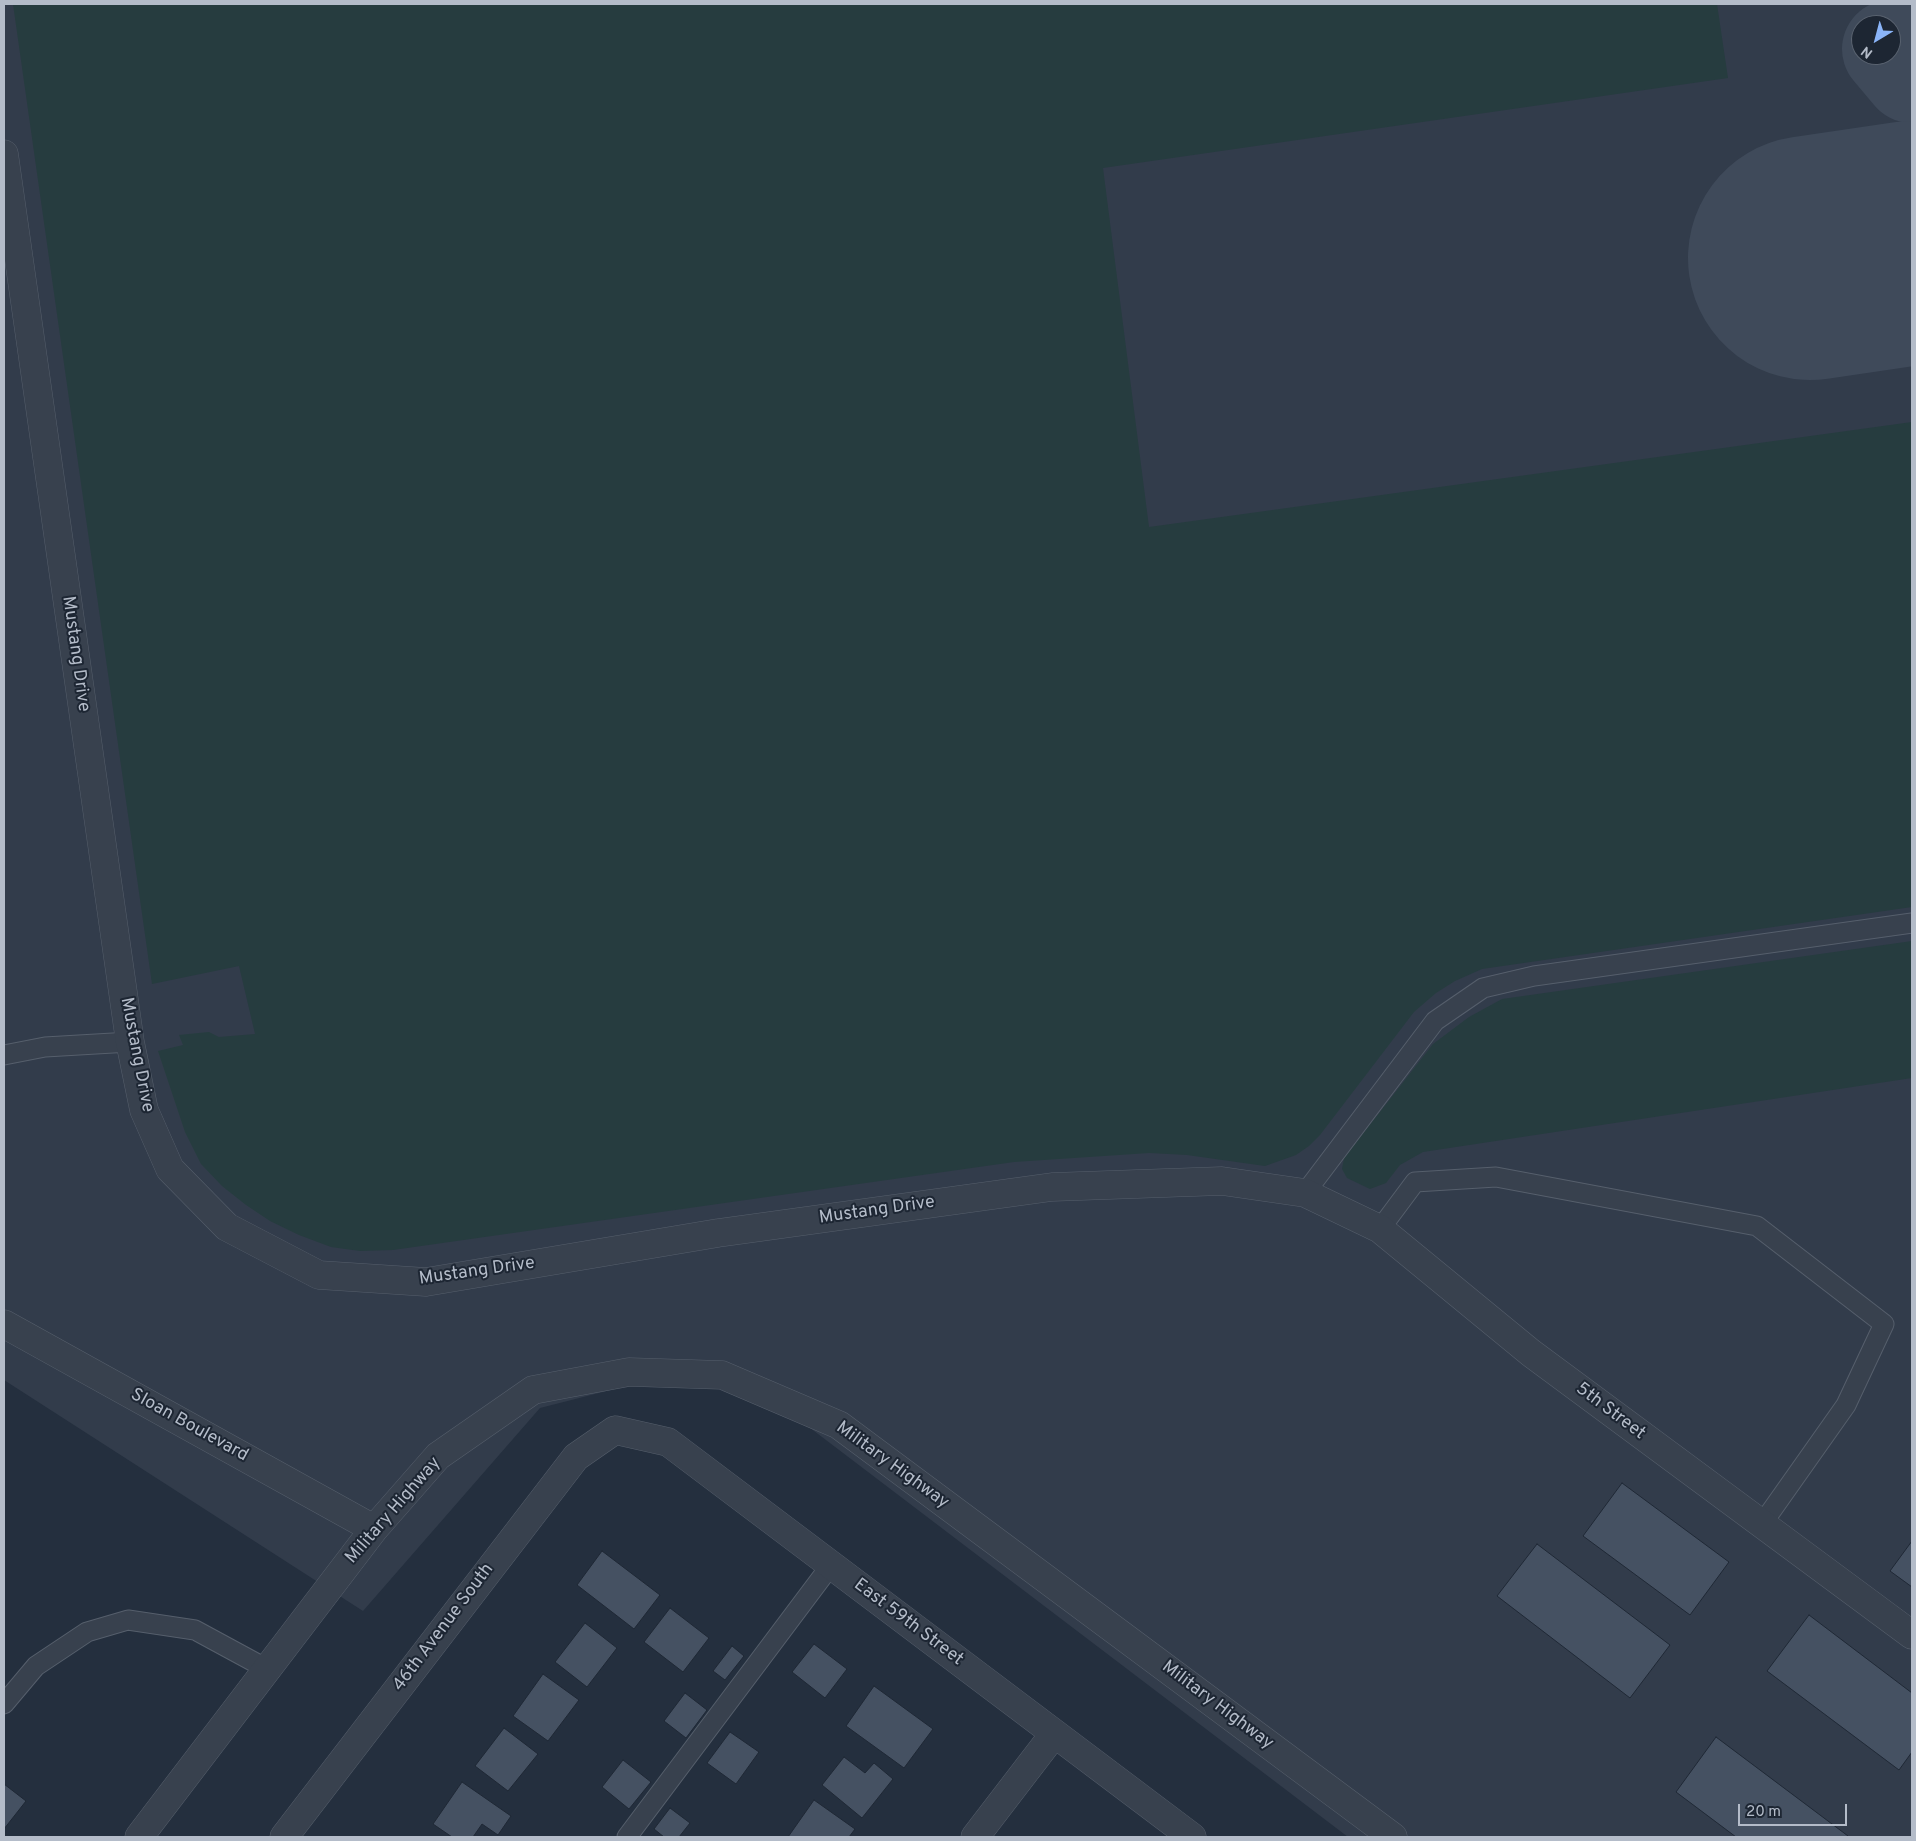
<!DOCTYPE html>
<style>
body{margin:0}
#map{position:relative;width:1916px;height:1841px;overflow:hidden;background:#242f3e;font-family:Overpass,sans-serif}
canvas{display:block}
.frame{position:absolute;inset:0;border:5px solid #b4bcc9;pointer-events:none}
.north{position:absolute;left:1851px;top:15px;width:50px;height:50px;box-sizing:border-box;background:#1d2633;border:1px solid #59626f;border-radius:50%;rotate:217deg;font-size:14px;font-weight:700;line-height:20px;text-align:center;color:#b4bcc9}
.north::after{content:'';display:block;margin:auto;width:18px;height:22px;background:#8ab4f8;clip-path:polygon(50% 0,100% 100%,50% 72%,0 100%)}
.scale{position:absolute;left:1738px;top:1804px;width:109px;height:22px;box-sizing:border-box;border:2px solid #b4bcc9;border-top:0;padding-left:6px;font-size:15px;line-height:18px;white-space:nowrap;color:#b4bcc9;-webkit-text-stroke:4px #1d2633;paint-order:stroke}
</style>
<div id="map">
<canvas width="1916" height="1841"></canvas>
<div class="frame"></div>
<div class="north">N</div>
<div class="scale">20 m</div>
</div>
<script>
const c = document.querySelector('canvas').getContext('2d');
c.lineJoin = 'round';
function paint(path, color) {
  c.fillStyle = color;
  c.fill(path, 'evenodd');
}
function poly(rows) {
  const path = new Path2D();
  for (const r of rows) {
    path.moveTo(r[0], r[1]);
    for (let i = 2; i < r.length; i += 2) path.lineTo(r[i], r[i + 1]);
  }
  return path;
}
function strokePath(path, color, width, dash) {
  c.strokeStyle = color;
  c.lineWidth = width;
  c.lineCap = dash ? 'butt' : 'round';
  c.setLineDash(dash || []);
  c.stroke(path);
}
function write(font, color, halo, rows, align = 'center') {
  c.font = font + ' Overpass,sans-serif';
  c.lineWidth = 4;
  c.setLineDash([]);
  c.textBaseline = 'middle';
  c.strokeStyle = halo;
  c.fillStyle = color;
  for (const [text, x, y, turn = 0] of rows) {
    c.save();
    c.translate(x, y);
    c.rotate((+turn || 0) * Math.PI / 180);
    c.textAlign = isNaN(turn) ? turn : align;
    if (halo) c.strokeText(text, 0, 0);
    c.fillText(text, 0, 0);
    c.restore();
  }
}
const airport = poly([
 [4,4,1912,4,1912,1837,1348,1837,751,1383,646,1381,540,1408,363,1611,4,1380],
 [1861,25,1891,25,1891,55,1861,55]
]);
const green = poly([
 [13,4,1717,4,1728,78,1103,168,1149,527,1912,422,1912,907,1482,969,1455,981,1436,993,1414,1012,1320,1135,1309,1146,1296,1155,1265,1166,1187,1155,1149,1153,1014,1162,393,1250,360,1251,331,1247,299,1235,270,1221,246,1205,222,1186,201,1164,185,1132,158,1051,183,1045,179,1035,209,1032,219,1037,255,1034,239,966,152,984],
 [1912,941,1912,1078,1423,1152,1400,1165,1386,1183,1370,1189,1347,1178,1342,1169,1344,1158,1433,1044,1469,1017,1502,999]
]);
const taxiway = poly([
 [1891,49,1912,74]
]);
const runway = poly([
 [1810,258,1912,243]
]);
const building = poly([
 [1622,1483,1729,1562,1690,1615,1583,1536,1622,1483],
 [1912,1541,1912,1587,1890,1571,1912,1541],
 [1537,1544,1670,1645,1630,1698,1497,1596,1537,1544],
 [602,1551,660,1595,634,1629,577,1585,602,1551],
 [670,1608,709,1638,683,1672,644,1642,670,1608],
 [1809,1615,1912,1693,1912,1752,1899,1770,1767,1671,1809,1615],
 [585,1623,617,1648,587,1687,555,1662,585,1623],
 [814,1644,847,1669,825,1698,792,1672,814,1644],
 [732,1646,744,1656,725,1680,713,1671,732,1646],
 [543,1674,579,1700,548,1741,513,1716,543,1674],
 [874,1686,933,1729,904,1768,846,1726,874,1686],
 [685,1693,707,1710,686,1738,664,1721,685,1693],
 [504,1728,538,1754,508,1791,475,1766,504,1728],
 [730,1732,759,1752,736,1784,707,1763,730,1732],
 [1716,1737,1848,1836,1847,1837,1736,1837,1676,1792,1716,1737],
 [844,1757,865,1773,874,1763,893,1779,862,1818,822,1785,844,1757],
 [623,1760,651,1782,629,1809,602,1787,623,1760],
 [462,1782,511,1816,498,1835,482,1824,473,1837,452,1837,433,1824,462,1782],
 [4,1784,26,1801,4,1829,4,1784],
 [814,1800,855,1829,849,1837,788,1837,814,1800],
 [670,1808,690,1823,679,1837,664,1837,654,1829,670,1808]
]);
const lane = poly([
 [4,1055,45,1047,130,1042],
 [1305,1193,1435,1021,1483,988,1534,976,1912,923],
 [1380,1229,1415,1182,1496,1177,1757,1226,1884,1324,1846,1405,1762,1524],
 [4,1704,36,1666,87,1632,128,1620,195,1630,267,1669],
 [627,1837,831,1565]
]);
const street = poly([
 [4,154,130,1042,144,1110,170,1169,227,1227,319,1275,426,1282,718,1233,1052,1187,1222,1181,1305,1193,1380,1229,1531,1353,1912,1635],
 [4,1324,374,1529],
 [139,1837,374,1529,438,1456,533,1390,629,1372,722,1375,839,1425,1393,1837],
 [284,1837,576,1457,615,1430,668,1442,1192,1837],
 [975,1837,1054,1734]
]);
const streetNames = [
 ["Mustang Drive",75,654,82],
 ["Mustang Drive",136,1055,79],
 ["Mustang Drive",877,1211,-8],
 ["Mustang Drive",477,1272,-8],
 ["5th Street",1610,1412,37],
 ["Sloan Boulevard",189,1426,29],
 ["Military Highway",892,1466,36],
 ["Military Highway",394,1511,-49],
 ["East 59th Street",908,1623,37],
 ["46th Avenue South",444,1628,-53],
 ["Military Highway",1217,1706,37]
];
paint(airport, '#323c4b');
paint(green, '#263c3f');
strokePath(taxiway, '#3f4a5a', 98);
strokePath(runway, '#3f4a5a', 244);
paint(building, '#455162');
strokePath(building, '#1f2835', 1);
strokePath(lane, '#565f6c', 21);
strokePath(street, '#565f6c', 29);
strokePath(lane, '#38414e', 19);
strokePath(street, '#38414e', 28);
write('18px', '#b4bcc9', '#1d2633', streetNames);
</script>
